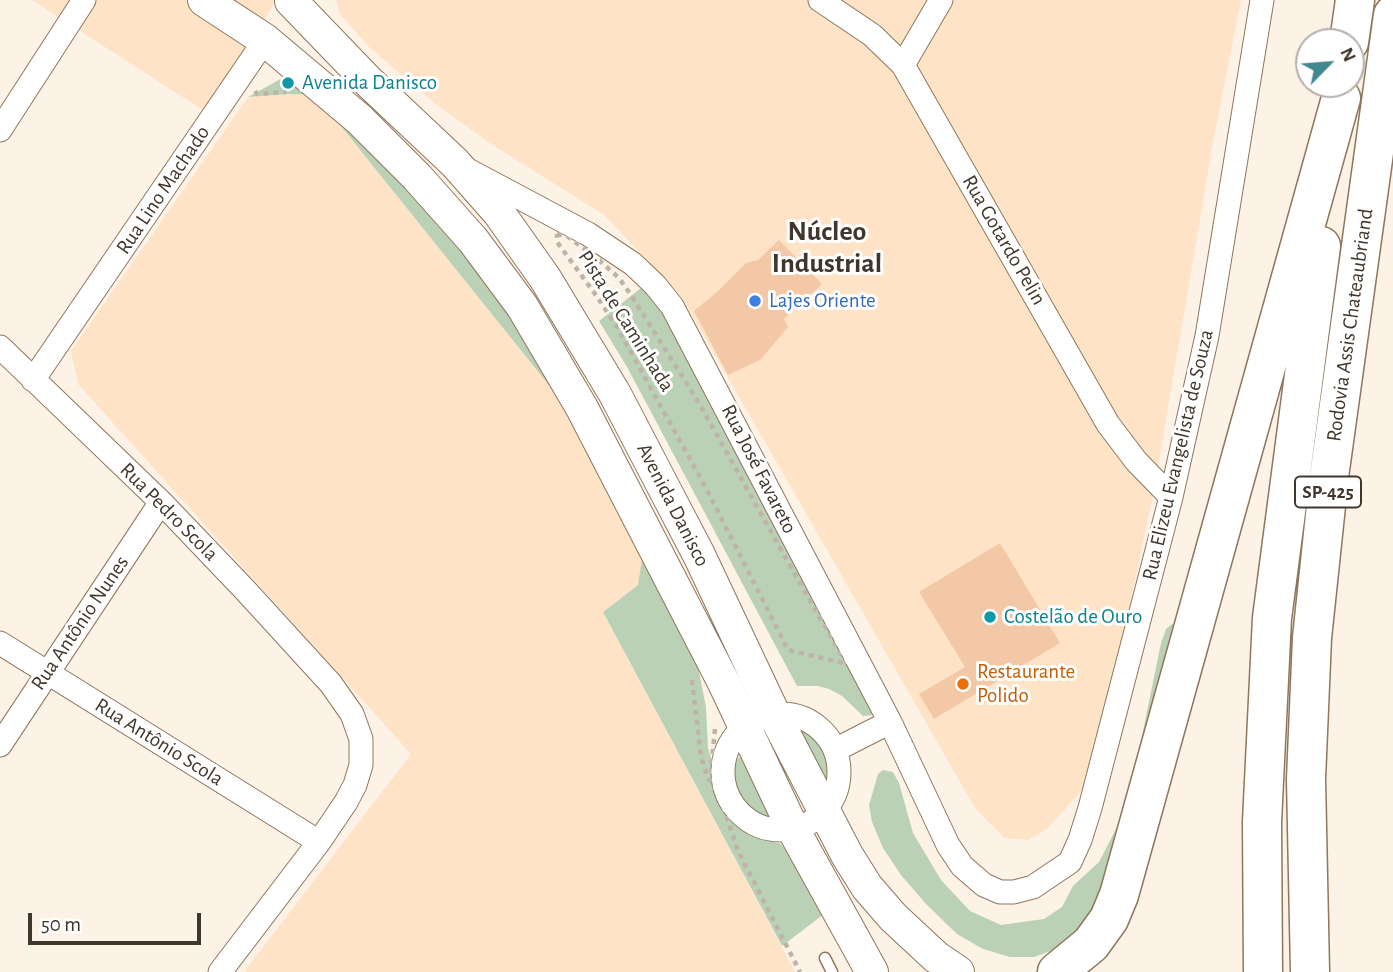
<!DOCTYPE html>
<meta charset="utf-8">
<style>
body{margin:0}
#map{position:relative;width:1393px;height:972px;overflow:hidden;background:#fdf2e6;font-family:"Alegreya Sans",sans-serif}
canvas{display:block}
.north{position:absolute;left:1295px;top:28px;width:70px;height:70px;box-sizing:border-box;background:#fff;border:2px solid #b3afaa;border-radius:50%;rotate:65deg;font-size:19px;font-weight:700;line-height:28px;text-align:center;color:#41362b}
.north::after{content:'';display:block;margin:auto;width:24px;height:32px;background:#408790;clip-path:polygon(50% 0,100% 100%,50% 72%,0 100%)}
.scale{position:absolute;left:28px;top:913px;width:173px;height:32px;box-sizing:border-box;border:4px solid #41362b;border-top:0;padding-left:9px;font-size:21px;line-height:24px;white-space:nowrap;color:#41362b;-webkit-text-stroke:5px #fff;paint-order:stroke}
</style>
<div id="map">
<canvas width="1393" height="972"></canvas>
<div class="north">N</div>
<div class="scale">50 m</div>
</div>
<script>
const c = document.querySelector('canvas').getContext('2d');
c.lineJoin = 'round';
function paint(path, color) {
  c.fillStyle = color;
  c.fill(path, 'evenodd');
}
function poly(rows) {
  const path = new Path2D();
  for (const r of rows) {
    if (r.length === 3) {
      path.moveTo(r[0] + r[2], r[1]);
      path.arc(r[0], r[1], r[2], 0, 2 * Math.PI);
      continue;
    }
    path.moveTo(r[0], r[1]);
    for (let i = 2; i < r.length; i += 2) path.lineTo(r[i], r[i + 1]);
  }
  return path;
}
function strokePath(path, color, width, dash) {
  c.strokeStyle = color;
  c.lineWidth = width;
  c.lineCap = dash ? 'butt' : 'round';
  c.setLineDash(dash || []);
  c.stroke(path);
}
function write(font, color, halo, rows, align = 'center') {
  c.font = font + ' "Alegreya Sans",sans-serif';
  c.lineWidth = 6;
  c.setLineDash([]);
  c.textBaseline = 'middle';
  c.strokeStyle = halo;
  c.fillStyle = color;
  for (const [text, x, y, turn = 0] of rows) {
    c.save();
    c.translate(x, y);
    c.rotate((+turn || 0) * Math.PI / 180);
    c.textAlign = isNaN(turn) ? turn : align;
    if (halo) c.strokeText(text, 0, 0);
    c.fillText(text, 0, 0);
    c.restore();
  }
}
const built = poly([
 [32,0,276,0,209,114],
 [336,0,1241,0,1213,143,1154,490,1119,657,1085,787,1047,829,1028,840,1004,838,975,808,680,294,604,215,488,142,436,104,370,48,340,14],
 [287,94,316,95,560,399,643,552,639,584,603,612,795,972,244,972,411,754,78,384,71,351,248,97]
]);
const green = poly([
 [286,76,316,94,377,148,468,248,527,330,669,583,682,625,695,652,706,707,708,748,719,787,729,808,742,825,763,838,781,844,832,908,782,946,603,612,638,585,643,553,560,399,316,95,287,94,248,97],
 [646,284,661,299,873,715,863,716,842,696,829,689,818,686,797,686,627,367,599,321],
 [1172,624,1179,625,1129,849,1086,931,1059,948,1034,957,1010,957,983,949,957,934,926,904,901,875,883,848,872,822,869,805,878,774,883,770,893,772,899,783,913,833,941,880,970,911,1001,925,1044,919,1062,907,1073,886,1099,862,1119,823,1141,741,1161,643,1166,629],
 [791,730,807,732,824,750,829,767,829,784,826,789],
 [744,753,779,820,767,823,755,818,742,809,735,796,730,780,731,765]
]);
const building = poly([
 [779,240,822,284,784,319,788,327,760,360,728,375,694,311,718,291,746,263,758,260],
 [1000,543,1060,643,934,719,919,694,965,667,919,592]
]);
const path = poly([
 [255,91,257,94,286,92],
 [557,234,567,236,599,260,619,278,631,295,699,403,802,587,847,664,788,650,706,488,617,327,598,298,557,242,557,234],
 [692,680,701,756,707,776,716,790],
 [715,729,711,769,738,851,800,972]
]);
const lane = poly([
 [825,958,832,972]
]);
const street = poly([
 [820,0,872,35,903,65,1108,424,1136,461,1171,497],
 [903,65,941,0],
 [0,130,84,0],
 [466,169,588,234,633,264,655,285,672,306,890,722,948,845,962,866,984,885,1000,892,1014,892,1033,887,1070,862,1080,840,1090,808,1171,497,1207,336,1262,0],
 [0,347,161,502,246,591,331,684,352,714,361,739,361,765,355,785,346,802,319,842,220,972],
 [33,380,265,40],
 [0,643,319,842],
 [781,772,58],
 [0,745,161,502],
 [835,750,890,722]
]);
const secondary = poly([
 [204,0,265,40,359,119,417,177,473,240,522,306,582,408,724,683,793,829,872,972],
 [291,1,369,82,455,163,499,213,545,278,615,394,665,490,699,555,774,714,847,855,867,887,893,917,936,957,958,972]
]);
const highway = poly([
 [1349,42,1355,0],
 [1057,972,1091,944,1109,919,1119,895,1341,98],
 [1263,972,1262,822,1272,618,1321,246],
 [1310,972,1306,779,1312,638,1329,477,1393,15]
]);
const markers = [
 [288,83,7,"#0f9aa8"],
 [755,301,7,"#3f7fe0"],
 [990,617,7,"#0f9aa8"],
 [963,684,7,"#e8710a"]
];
const shields = [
 [1328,492,66]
];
const shieldNames = [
 ["SP-425",1328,492]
];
const cultureNames = [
 ["Avenida Danisco",302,83],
 ["Costelão de Ouro",1004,617]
];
const streetNames = [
 ["Rua Lino Machado",163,190,-56],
 ["Rua Gotardo Pelin",1004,240,60],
 ["Pista de Caminhada",626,321,58],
 ["Rodovia Assis Chateaubriand",1350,325,-82],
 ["Rua Elizeu Evangelista de Souza",1178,455,-77],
 ["Rua José Favareto",759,469,63],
 ["Avenida Danisco",673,505,63],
 ["Rua Pedro Scola",169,512,45],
 ["Rua Antônio Nunes",80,623,-56],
 ["Rua Antônio Scola",159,742,32]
];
const shopNames = [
 ["Lajes Oriente",769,301]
];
const foodNames = [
 ["Restaurante",977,672],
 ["Polido",977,696]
];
const districtNames = [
 ["Núcleo",827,232],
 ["Industrial",827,264]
];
paint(built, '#fee3c7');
paint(green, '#bad1b5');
paint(building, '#f3c8a6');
strokePath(lane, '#8f765c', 13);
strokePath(street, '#8f765c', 25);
strokePath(secondary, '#8f765c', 34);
strokePath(highway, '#8f765c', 41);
strokePath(path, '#beb3a8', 4.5, [5, 5]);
strokePath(lane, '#fff', 10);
strokePath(street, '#fff', 23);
strokePath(secondary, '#fff', 32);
strokePath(highway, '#fff', 38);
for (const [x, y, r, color] of markers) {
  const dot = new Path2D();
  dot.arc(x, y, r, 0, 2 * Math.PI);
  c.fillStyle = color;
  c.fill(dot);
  strokePath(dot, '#fff', 2.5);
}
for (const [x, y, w] of shields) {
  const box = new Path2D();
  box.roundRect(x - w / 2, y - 15.5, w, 31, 5);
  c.fillStyle = '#fff';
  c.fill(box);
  strokePath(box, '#41362b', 2);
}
write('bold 19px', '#41362b', null, shieldNames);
write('21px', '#0d838f', '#fff', cultureNames, 'left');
write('21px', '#41362b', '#fff', streetNames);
write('21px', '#366cbe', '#fff', shopNames, 'left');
write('21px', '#c56008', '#fff', foodNames, 'left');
write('bold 28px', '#41362b', '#fff', districtNames);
</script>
